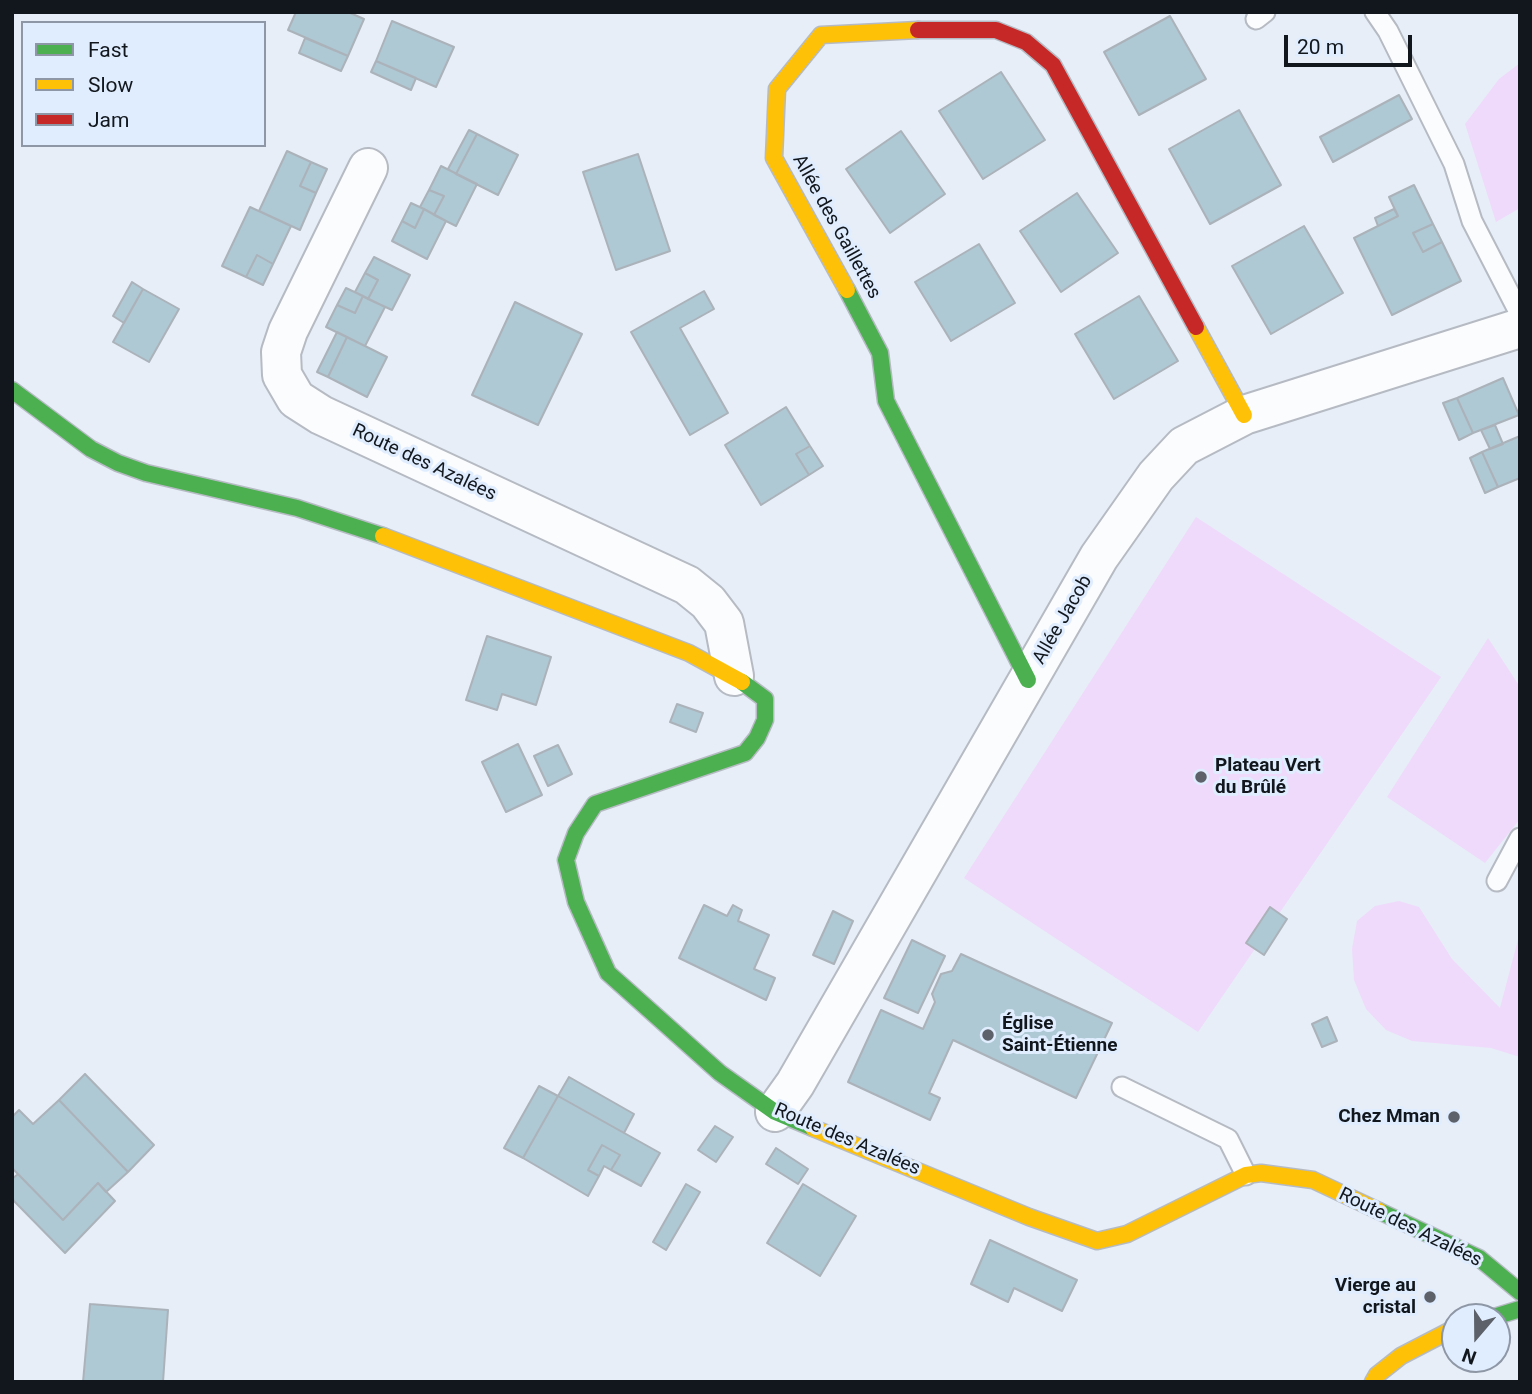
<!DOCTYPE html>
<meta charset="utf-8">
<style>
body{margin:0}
#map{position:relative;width:1532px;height:1394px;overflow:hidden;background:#e7eef8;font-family:Roboto,sans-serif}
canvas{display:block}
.frame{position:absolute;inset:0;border:14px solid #12171d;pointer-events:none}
.legend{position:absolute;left:21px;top:21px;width:245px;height:126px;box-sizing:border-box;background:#e0edff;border:2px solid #8e97a5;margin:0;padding:9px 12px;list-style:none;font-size:21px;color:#12171d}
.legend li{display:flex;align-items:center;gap:14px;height:35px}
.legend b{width:35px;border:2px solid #8e97a5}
.north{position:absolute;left:1441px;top:1303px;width:70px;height:70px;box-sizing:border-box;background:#e0edff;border:2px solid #8e97a5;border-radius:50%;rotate:200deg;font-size:19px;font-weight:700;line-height:28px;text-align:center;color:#12171d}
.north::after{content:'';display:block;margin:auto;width:24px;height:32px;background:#5d626a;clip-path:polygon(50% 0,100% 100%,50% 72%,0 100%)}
.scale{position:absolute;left:1284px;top:35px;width:128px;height:32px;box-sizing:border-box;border:4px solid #12171d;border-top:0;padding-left:9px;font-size:21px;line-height:24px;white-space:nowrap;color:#12171d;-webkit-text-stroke:5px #e0edff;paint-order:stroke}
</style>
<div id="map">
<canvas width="1532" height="1394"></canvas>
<div class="frame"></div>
<ul class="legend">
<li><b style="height:9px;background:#4caf50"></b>Fast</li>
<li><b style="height:9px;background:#ffc107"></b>Slow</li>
<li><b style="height:9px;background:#c62828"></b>Jam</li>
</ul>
<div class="north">N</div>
<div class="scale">20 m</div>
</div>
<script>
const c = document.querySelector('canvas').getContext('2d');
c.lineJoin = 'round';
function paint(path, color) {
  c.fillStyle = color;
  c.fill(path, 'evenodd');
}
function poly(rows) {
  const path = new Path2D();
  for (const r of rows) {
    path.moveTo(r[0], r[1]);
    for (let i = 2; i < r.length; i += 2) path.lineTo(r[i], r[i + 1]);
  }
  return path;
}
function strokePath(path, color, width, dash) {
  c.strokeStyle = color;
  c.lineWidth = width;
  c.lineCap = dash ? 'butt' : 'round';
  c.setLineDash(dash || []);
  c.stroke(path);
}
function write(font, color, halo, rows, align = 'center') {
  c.font = font + ' Roboto,sans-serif';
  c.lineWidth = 6;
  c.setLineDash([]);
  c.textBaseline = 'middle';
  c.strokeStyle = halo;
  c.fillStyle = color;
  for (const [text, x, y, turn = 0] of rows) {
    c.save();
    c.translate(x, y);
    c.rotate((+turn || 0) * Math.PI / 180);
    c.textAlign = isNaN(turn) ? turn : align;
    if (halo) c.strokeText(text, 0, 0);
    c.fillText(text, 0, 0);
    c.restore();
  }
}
const green = poly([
 [1520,63,1520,208,1496,222,1465,124,1499,79],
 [1196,517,1441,677,1198,1032,964,878],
 [1488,638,1520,687,1520,819,1485,863,1387,797],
 [1399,901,1419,907,1452,959,1500,1008,1520,932,1520,1057,1491,1048,1412,1041,1386,1030,1366,1009,1354,980,1352,949,1357,921,1375,906]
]);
const building = poly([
 [296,12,348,12,364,19,348,56,288,30,296,12],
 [1170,16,1206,79,1139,115,1104,52,1170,16],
 [392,21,454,47,436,87,376,61,392,21],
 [305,38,348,56,341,71,299,53,305,38],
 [376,61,416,78,411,90,371,72,376,61],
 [1001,72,1045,140,983,179,939,111,1001,72],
 [1399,95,1412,119,1333,162,1320,137,1399,95],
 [1239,110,1281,185,1210,224,1169,149,1239,110],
 [469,130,477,134,456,174,448,169,469,130],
 [901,131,945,194,890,233,846,169,901,131],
 [477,134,518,155,498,195,456,174,477,134],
 [287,151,311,162,300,186,316,193,300,230,259,211,287,151],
 [638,154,670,251,616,270,583,172,638,154],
 [311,162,327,169,316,193,300,186,311,162],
 [441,166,477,184,456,226,434,215,444,196,429,190,441,166],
 [1414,185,1433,224,1413,233,1423,252,1442,242,1461,281,1392,315,1354,238,1398,216,1389,197,1414,185],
 [429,190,444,196,434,215,420,207,429,190],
 [1077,193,1118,253,1061,292,1020,231,1077,193],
 [411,203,424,209,415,228,402,221,411,203],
 [250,207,291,226,273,264,257,255,246,277,222,266,250,207],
 [424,209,446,221,427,259,392,241,402,221,415,228,424,209],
 [1394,209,1398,216,1378,226,1375,218,1394,209],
 [1433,224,1442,242,1423,252,1413,233,1433,224],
 [1304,226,1343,293,1271,334,1232,266,1304,226],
 [979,244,1015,303,951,341,915,282,979,244],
 [257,255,273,264,263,285,246,277,257,255],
 [374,257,410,275,392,310,368,299,378,280,365,273,374,257],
 [365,273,378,280,368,299,355,292,365,273],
 [132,282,143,289,124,323,113,316,132,282],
 [346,288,363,296,355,313,337,305,346,288],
 [143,289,179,309,149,362,113,342,143,289],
 [704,291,714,309,680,328,728,413,690,435,631,332,704,291],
 [363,296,385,307,365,346,326,327,337,305,355,313,363,296],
 [1139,296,1178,361,1114,399,1075,334,1139,296],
 [515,302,582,334,538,425,472,395,515,302],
 [337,332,347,337,328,377,317,372,337,332],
 [347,337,387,357,367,397,328,377,347,337],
 [1503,378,1519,415,1473,433,1457,398,1503,378],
 [1457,398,1473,433,1459,440,1443,403,1457,398],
 [786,407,810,446,796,454,809,475,761,505,725,445,786,407],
 [1495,425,1503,444,1490,449,1481,430,1495,425],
 [1520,436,1520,478,1498,487,1482,452,1520,436],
 [810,446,823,466,809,475,796,454,810,446],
 [1482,452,1498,487,1485,493,1470,458,1482,452],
 [487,636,551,657,536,705,502,694,497,710,466,700,487,636],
 [677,704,703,713,696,732,670,722,677,704],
 [518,744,542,795,506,812,482,762,518,744],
 [558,745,572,774,548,786,534,756,558,745],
 [704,905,727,916,733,905,742,910,738,921,769,935,754,969,775,978,766,1000,679,958,704,905],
 [1270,907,1287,919,1264,955,1246,943,1270,907],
 [833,911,853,921,834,964,813,955,833,911],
 [912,940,945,956,918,1013,884,998,912,940],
 [961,954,1112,1023,1076,1098,953,1040,929,1093,940,1098,930,1120,848,1082,881,1010,923,1029,935,1002,932,994,941,974,952,971,961,954],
 [1327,1017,1337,1041,1322,1047,1312,1024,1327,1017],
 [85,1074,154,1145,128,1172,59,1100,85,1074],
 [569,1077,634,1114,624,1133,558,1096,569,1077],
 [539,1086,558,1096,523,1158,504,1148,539,1086],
 [558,1096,660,1153,641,1186,611,1170,620,1155,602,1145,588,1170,599,1176,588,1196,523,1158,558,1096],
 [59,1100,128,1172,106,1192,98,1183,63,1220,12,1168,12,1117,19,1110,33,1124,59,1100],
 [715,1126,733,1137,716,1162,698,1150,715,1126],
 [602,1145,620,1155,611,1170,604,1166,599,1176,588,1170,602,1145],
 [776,1148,808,1169,798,1184,766,1164,776,1148],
 [18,1174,63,1220,98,1183,115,1201,65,1253,12,1199,12,1179,18,1174],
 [686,1184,700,1192,666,1250,653,1242,686,1184],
 [803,1184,856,1216,820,1276,767,1243,803,1184],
 [990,1240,1077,1280,1062,1311,1014,1288,1008,1302,971,1284,990,1240],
 [90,1304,168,1310,163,1382,83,1382,90,1304]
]);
const lane = poly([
 [1375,12,1388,31,1454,164,1472,221,1520,314],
 [1256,19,1265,12],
 [1497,881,1520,838],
 [1122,1087,1228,1139,1246,1175]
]);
const street = poly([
 [368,168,288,331,281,352,282,375,296,399,321,415,687,585,708,602,724,623,734,676],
 [775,1112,795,1084,1099,557,1156,476,1184,446,1244,415,1520,328]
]);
const fast = poly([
 [847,290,880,353,886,401,1028,680],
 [12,390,91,449,118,463,146,473,297,508,383,536],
 [742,682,765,699,765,720,757,738,745,753,595,804,576,833,566,860,576,902,608,973,720,1073,775,1112,813,1128],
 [1379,1211,1479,1258,1520,1292],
 [1494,1317,1520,1309]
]);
const slow = poly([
 [847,290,774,158,777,89,821,35,918,30],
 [1196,327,1244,415],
 [383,536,689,653,742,682],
 [813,1128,1029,1217,1097,1241,1127,1234,1246,1175,1261,1173,1313,1180,1379,1211],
 [1373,1382,1377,1375,1401,1356,1455,1328]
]);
const jam = poly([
 [918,30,996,30,1026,42,1053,65,1196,327]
]);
const markers = [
 [1201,777,7,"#5d626a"],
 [988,1035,7,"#5d626a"],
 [1454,1117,7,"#5d626a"],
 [1430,1297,7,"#5d626a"]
];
const streetNames = [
 ["Allée des Gaillettes",836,227,61],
 ["Route des Azalées",424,463,25],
 ["Allée Jacob",1063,620,-60],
 ["Route des Azalées",847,1140,23],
 ["Route des Azalées",1410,1228,26]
];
const poiNames = [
 ["Plateau Vert",1215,766],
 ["du Brûlé",1215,788],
 ["Église",1002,1024],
 ["Saint-Étienne",1002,1046],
 ["Chez Mman",1440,1117,"right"],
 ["Vierge au",1416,1286,"right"],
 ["cristal",1416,1308,"right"]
];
paint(green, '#efdafb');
paint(building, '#aec8d4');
strokePath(building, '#abb2b9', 2);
strokePath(lane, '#b6bbc3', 23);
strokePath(street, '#b6bbc3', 42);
strokePath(fast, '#b6bbc3', 19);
strokePath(slow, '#b6bbc3', 19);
strokePath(jam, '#b6bbc3', 19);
strokePath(lane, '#fbfcfe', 19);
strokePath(street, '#fbfcfe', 38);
strokePath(fast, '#4caf50', 16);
strokePath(slow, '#ffc107', 16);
strokePath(jam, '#c62828', 16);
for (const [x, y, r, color] of markers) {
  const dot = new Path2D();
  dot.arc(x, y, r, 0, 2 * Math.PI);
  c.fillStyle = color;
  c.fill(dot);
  strokePath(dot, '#e0edff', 2.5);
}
write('19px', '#12171d', '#e0edff', streetNames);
write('bold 19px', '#12171d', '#e0edff', poiNames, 'left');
</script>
